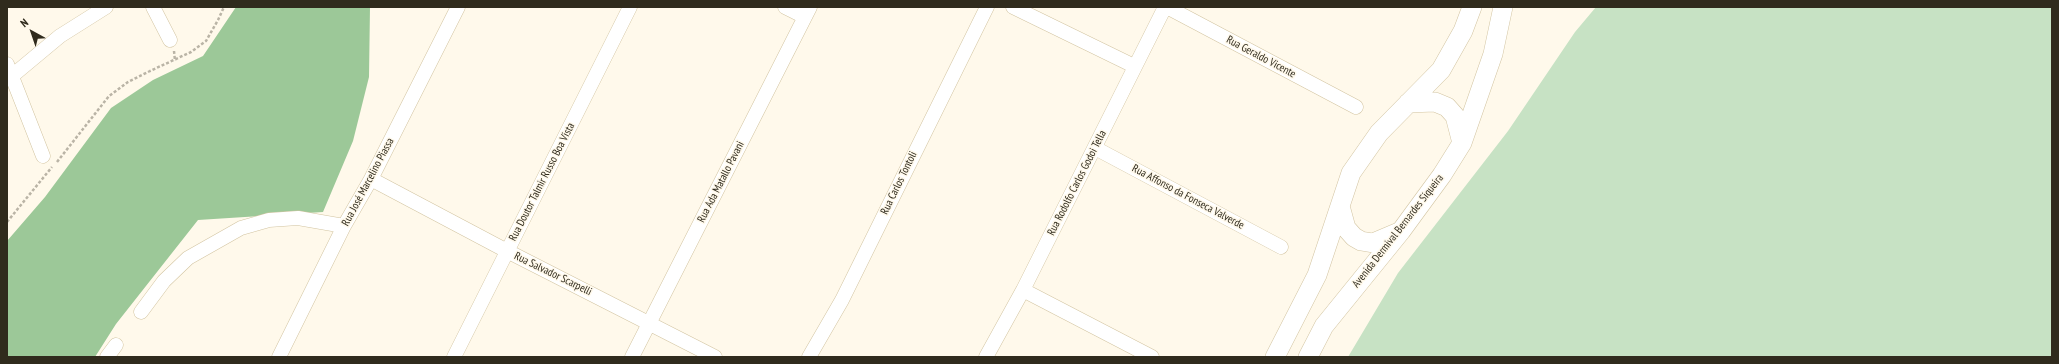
<!DOCTYPE html>
<meta charset="utf-8">
<style>
body{margin:0}
#map{position:relative;width:2059px;height:364px;overflow:hidden;background:#fff9eb;font-family:"PT Sans Narrow",sans-serif}
canvas{display:block}
.frame{position:absolute;inset:0;border:8px solid #302b1d;pointer-events:none}
.north{position:absolute;left:12px;top:12px;width:40px;height:40px;-webkit-text-stroke:3px #fff9eb;paint-order:stroke;rotate:320deg;font-size:11px;font-weight:700;line-height:16px;text-align:center;color:#302b1d}
.north::after{content:'';display:block;margin:auto;width:14px;height:18px;background:#302b1d;clip-path:polygon(50% 0,100% 100%,50% 72%,0 100%)}
</style>
<div id="map">
<canvas width="2059" height="364"></canvas>
<div class="frame"></div>
<div class="north">N</div>
</div>
<script>
const c = document.querySelector('canvas').getContext('2d');
c.lineJoin = 'round';
function paint(path, color) {
  c.fillStyle = color;
  c.fill(path, 'evenodd');
}
function poly(rows) {
  const path = new Path2D();
  for (const r of rows) {
    path.moveTo(r[0], r[1]);
    for (let i = 2; i < r.length; i += 2) path.lineTo(r[i], r[i + 1]);
  }
  return path;
}
function strokePath(path, color, width, dash) {
  c.strokeStyle = color;
  c.lineWidth = width;
  c.lineCap = dash ? 'butt' : 'round';
  c.setLineDash(dash || []);
  c.stroke(path);
}
function write(font, color, halo, rows, align = 'center') {
  c.font = font + ' "PT Sans Narrow",sans-serif';
  c.lineWidth = 3;
  c.setLineDash([]);
  c.textBaseline = 'middle';
  c.strokeStyle = halo;
  c.fillStyle = color;
  for (const [text, x, y, turn = 0] of rows) {
    c.save();
    c.translate(x, y);
    c.rotate((+turn || 0) * Math.PI / 180);
    c.textAlign = isNaN(turn) ? turn : align;
    if (halo) c.strokeText(text, 0, 0);
    c.fillText(text, 0, 0);
    c.restore();
  }
}
const green = poly([
 [1596,7,2052,7,2052,357,1348,357,1398,273,1508,131,1575,32]
]);
const forest = poly([
 [236,7,370,7,369,77,353,141,323,212,198,220,116,324,95,357,7,357,7,241,45,197,111,108,153,80,203,56]
]);
const path = poly([
 [174,51,175,61],
 [57,162,109,96,128,82,150,71,191,52,206,41,218,20,224,7],
 [7,222,52,167]
]);
const minor = poly([
 [153,7,170,40],
 [785,7,805,17],
 [1013,7,1134,66],
 [1167,7,1356,107],
 [7,64,43,156],
 [12,76,60,36,106,7],
 [1095,148,1281,247],
 [371,179,507,251,715,357],
 [1023,290,1152,357],
 [141,312,164,281,188,258,241,228,269,220,298,218,344,226],
 [107,357,116,345],
 [279,357,344,226,371,179,458,7],
 [454,357,630,7],
 [632,357,810,7],
 [809,357,842,300,987,7],
 [986,357,1023,290,1165,7]
]);
const secondary = poly([
 [1408,103,1435,102,1447,107,1455,116,1462,143],
 [1340,206,1346,228,1354,237,1361,241,1373,243,1399,232],
 [1275,357,1317,275,1351,173,1379,133,1441,70,1463,31,1472,7],
 [1308,357,1324,326,1401,231,1442,175,1462,143,1493,54,1503,7]
]);
const streetNames = [
 ["Rua Geraldo Vicente",1261,57,28],
 ["Rua José Marcelino Piassa",368,182,-62],
 ["Rua Doutor Talmir Russo Boa Vista",542,182,-63],
 ["Rua Ada Matallo Pavani",721,182,-63],
 ["Rua Carlos Tontoli",899,183,-64],
 ["Rua Rodolfo Carlos Godoi Tella",1077,183,-63],
 ["Rua Affonso da Fonseca Valverde",1188,197,28],
 ["Avenida Dermival Bernardes Siqueira",1398,231,-52],
 ["Rua Salvador Scarpelli",553,274,26]
];
paint(green, '#c7e2c4');
paint(forest, '#9cc898');
strokePath(minor, '#d2c4a1', 15);
strokePath(secondary, '#d2c4a1', 20);
strokePath(path, '#bab4a6', 2.5, [3, 2]);
strokePath(minor, '#fff', 14);
strokePath(secondary, '#fff', 19);
write('11px', '#302b1d', '#fff9eb', streetNames);
</script>
